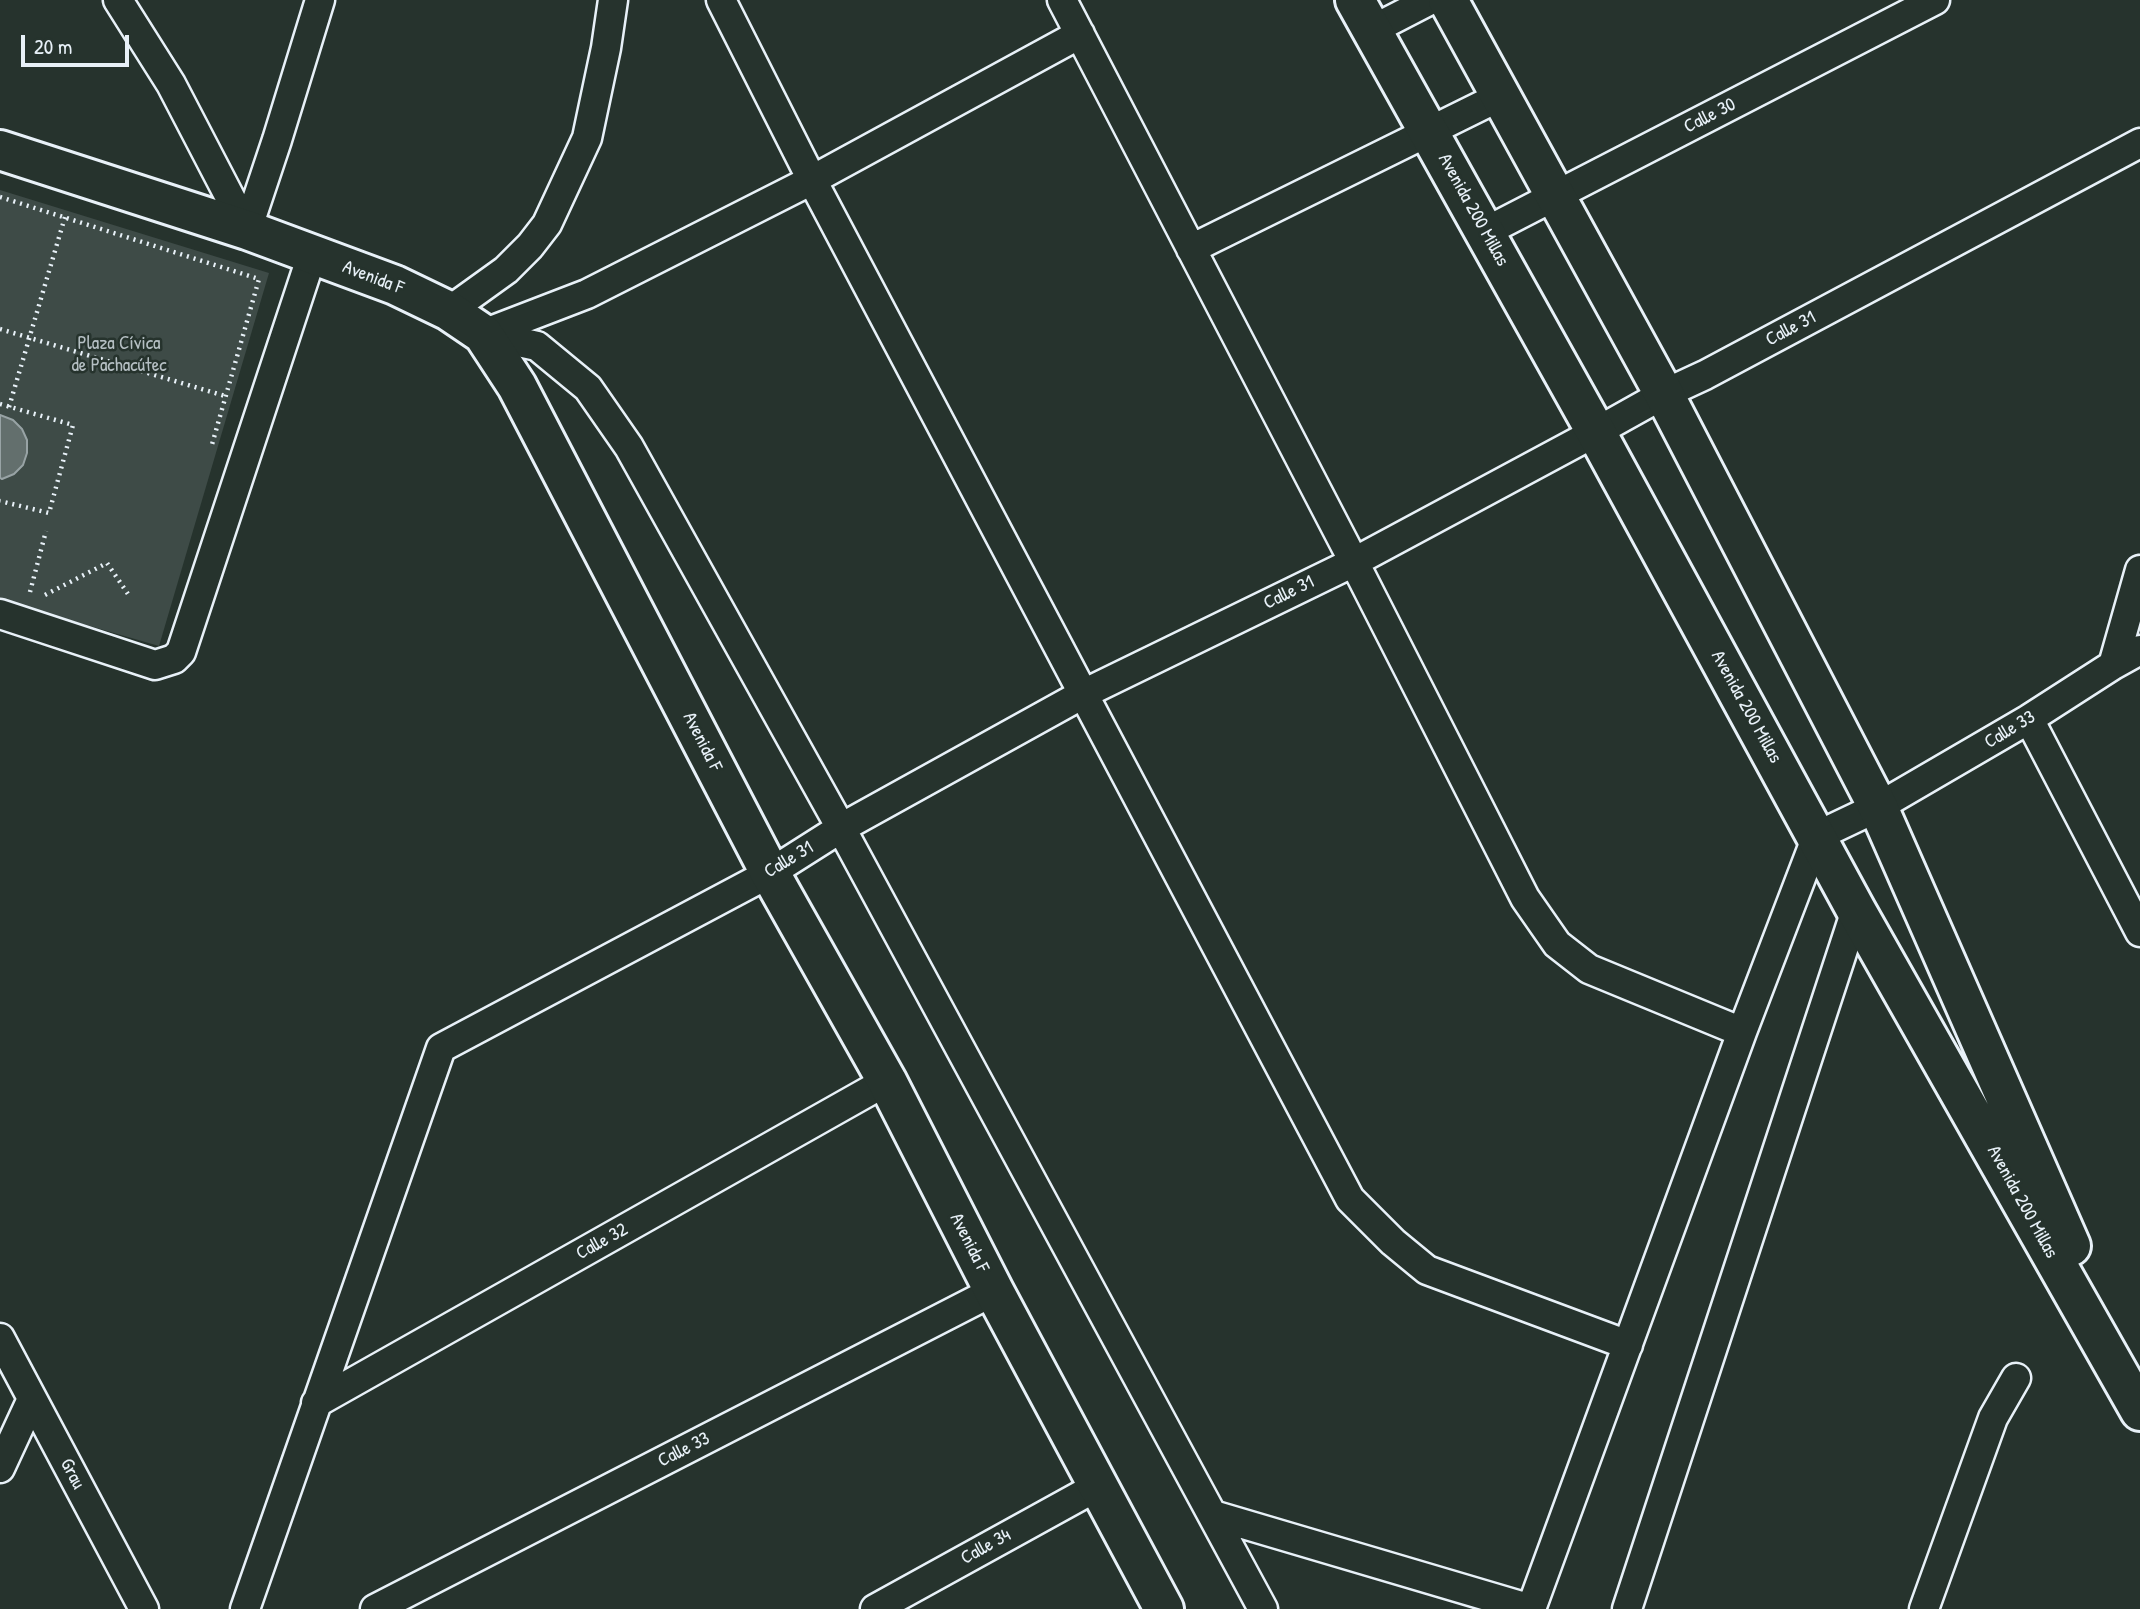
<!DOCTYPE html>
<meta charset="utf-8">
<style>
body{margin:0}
#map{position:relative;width:2140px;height:1609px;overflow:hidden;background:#26332d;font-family:"Patrick Hand",sans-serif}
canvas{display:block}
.scale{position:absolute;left:21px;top:35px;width:108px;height:32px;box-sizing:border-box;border:4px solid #e8f1f8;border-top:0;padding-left:9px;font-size:21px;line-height:24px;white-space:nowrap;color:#e8f1f8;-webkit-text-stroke:5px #26332d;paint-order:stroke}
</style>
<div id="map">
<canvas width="2140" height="1609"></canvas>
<div class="scale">20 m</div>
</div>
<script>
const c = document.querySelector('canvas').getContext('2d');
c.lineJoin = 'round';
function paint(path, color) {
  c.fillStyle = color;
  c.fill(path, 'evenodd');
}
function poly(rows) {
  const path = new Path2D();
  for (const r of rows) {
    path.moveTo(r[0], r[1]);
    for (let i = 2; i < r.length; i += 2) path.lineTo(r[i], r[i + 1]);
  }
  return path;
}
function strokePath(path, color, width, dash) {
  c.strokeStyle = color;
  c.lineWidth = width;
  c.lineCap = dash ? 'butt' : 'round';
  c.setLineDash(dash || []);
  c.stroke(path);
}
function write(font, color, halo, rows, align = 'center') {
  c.font = font + ' "Patrick Hand",sans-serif';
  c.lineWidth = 5;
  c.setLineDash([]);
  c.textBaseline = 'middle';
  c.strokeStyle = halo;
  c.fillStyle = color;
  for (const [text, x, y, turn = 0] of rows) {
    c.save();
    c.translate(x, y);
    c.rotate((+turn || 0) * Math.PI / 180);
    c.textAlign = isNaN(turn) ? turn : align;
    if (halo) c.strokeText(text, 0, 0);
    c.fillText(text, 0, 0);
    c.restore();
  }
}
const green = poly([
 [0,190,269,273,159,646,0,600]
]);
const water = poly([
 [0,415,13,420,22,429,27,440,27,453,23,465,14,474,2,479,0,478,0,415]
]);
const path = poly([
 [0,197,259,279,211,448],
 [0,329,225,396],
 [0,404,73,425,49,513,0,501],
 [9,407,65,217],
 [30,592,46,531],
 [45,595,107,563,130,597]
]);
const street = poly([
 [118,0,171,84,247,230],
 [721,0,812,180,1350,1199,1393,1242,1427,1270,1628,1345],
 [1062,0,1354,562,1525,898,1557,944,1589,969,1742,1032],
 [1372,30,1430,0],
 [247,230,277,140,320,0],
 [1485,232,1935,0],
 [1191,249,1501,96],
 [449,311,506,270,530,246,547,224,587,138,606,48,613,0],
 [483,334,537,346,588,388,629,447,841,828,1263,1609],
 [483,334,587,294,812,180,1080,34],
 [0,614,155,665,174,659,181,652,312,255],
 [2113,665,2140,570],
 [2029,719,2140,932],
 [0,1338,144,1609],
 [316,1403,887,1081],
 [0,1468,32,1399],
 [1213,1515,1531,1609],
 [245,1609,441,1048,770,873,841,828,1083,694,1354,562,1596,432,1664,394,1705,375,2140,143],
 [375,1609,994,1291],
 [875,1609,1098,1486],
 [1531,1609,1742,1032,1817,836,1878,807,2029,719,2113,665,2140,650],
 [1627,1609,1856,910],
 [1924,1609,1993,1418,2016,1378]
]);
const secondary = poly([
 [1355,0,1596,432,1856,910,2140,1411],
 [1448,0,1664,394,1878,807,2071,1246],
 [0,150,247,230,395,285,449,311,483,334,517,386,770,873,887,1081,994,1291,1164,1609]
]);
const streetNames = [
 ["Calle 30",1710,116,-27],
 ["Avenida 200 Millas",1473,210,61],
 ["Avenida F",373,278,21],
 ["Calle 31",1791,329,-28],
 ["Calle 31",1289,593,-26],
 ["Avenida 200 Millas",1746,707,61],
 ["Calle 33",2010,730,-31],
 ["Avenida F",702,742,63],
 ["Calle 31",789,860,-31],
 ["Avenida 200 Millas",2022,1202,61],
 ["Calle 32",602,1242,-29],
 ["Avenida F",969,1243,63],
 ["Calle 33",684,1450,-27],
 ["Grau",72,1474,62],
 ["Calle 34",986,1547,-29]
];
const parkNames = [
 ["Plaza Cívica",119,344],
 ["de Pachacútec",119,366]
];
paint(green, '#3e4b47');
paint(water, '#636f6d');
strokePath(water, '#98a3a5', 2);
strokePath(street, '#e8f1f8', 33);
strokePath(secondary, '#e8f1f8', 44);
strokePath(path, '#e8f1f8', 4.5, [2, 5]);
strokePath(street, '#26332d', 28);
strokePath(secondary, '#26332d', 38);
write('19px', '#e8f1f8', '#26332d', streetNames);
write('19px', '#b5bfc3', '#26332d', parkNames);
</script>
